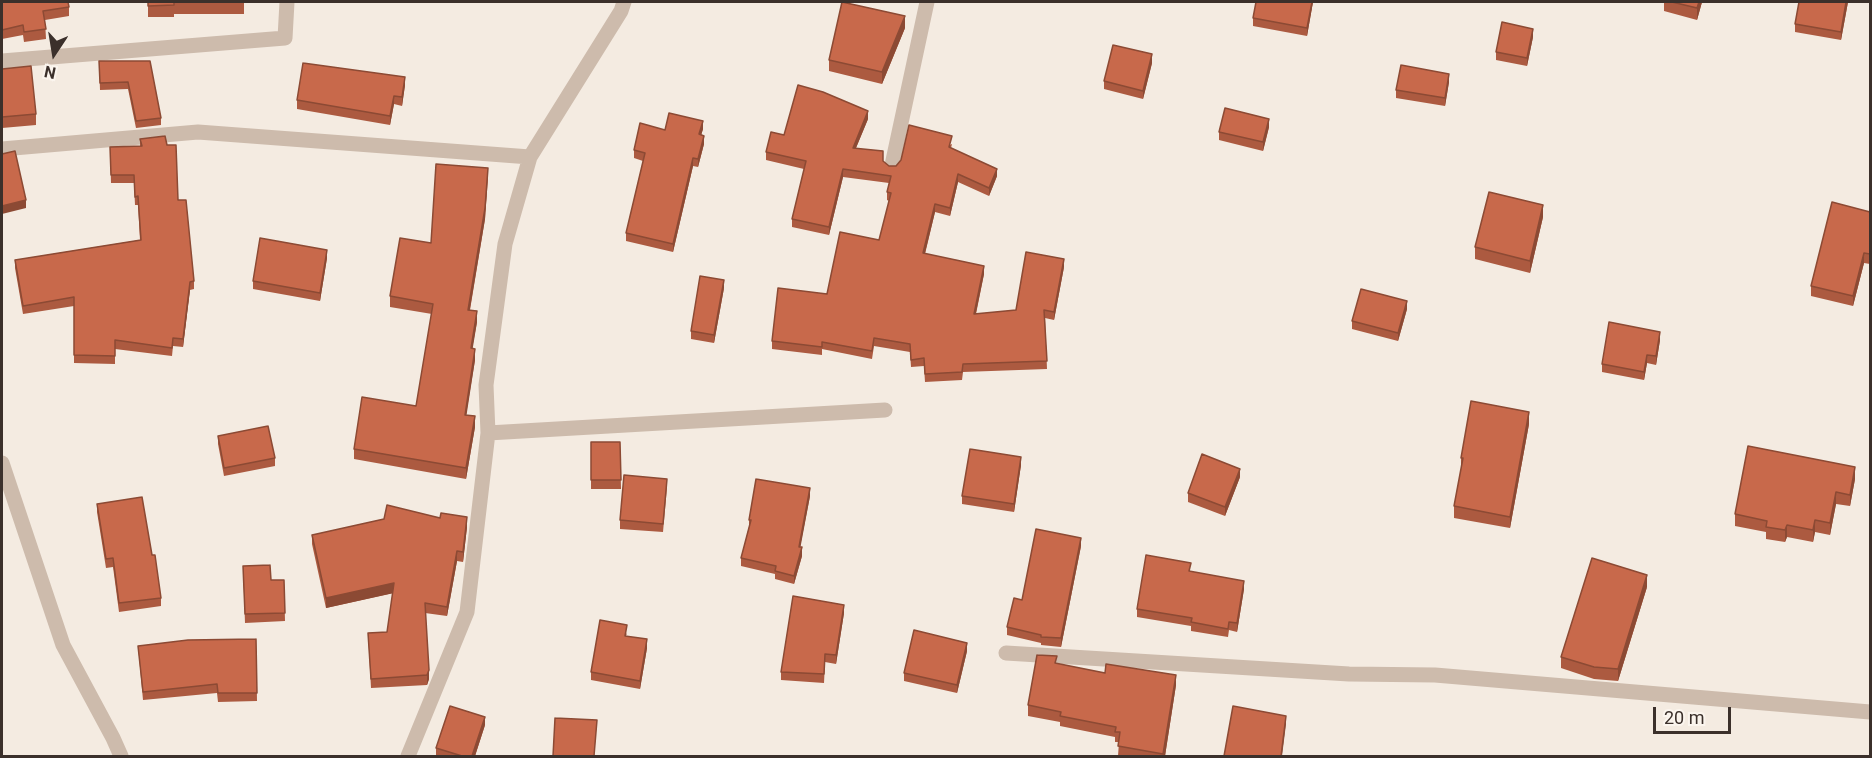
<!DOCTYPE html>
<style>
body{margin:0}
#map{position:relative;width:1872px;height:758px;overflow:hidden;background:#f4ebe1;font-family:Roboto,sans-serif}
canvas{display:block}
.frame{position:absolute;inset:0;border:3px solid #3b302b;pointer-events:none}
.north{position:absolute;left:24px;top:24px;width:60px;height:60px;-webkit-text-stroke:4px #fbf5ee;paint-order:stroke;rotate:192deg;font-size:16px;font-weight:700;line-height:24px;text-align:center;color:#3b302b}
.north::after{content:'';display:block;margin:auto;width:21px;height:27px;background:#3b302b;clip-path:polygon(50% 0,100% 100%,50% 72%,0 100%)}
.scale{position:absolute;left:1653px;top:707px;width:78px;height:27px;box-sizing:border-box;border:3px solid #3b302b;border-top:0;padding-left:8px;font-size:18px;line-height:21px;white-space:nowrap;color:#3b302b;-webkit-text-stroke:4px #fbf5ee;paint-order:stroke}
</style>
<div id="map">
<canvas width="1872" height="758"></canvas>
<div class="frame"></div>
<div class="north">N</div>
<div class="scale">20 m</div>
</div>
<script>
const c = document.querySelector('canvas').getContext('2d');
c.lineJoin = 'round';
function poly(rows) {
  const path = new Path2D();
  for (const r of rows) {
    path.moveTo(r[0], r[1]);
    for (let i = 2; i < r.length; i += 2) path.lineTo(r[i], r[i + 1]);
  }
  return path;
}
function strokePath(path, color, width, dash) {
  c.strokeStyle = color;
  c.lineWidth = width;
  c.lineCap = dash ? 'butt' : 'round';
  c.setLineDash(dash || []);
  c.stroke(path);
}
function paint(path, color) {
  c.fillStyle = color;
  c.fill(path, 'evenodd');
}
const minor = poly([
 [2,61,285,38,287,2],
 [2,149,198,132,530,157],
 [892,165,927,2],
 [488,433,885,410],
 [2,463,63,645,113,738,121,756],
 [1006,653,1349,674,1435,675,1870,712],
 [408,756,467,612,488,433,486,385,505,244,530,157,621,11,624,2]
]);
const wall = poly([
 [2,2,69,7,69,16,45,20,46,39,24,42,23,35,2,39],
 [148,2,244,2,244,14,174,14,174,17,148,17],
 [1256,2,1313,2,1307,36,1253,26,1253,18],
 [1664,2,1702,2,1697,20,1664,11],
 [1848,2,1841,40,1795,32,1795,24],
 [905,28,882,84,829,71,829,60],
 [1533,37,1527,66,1496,60,1496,52],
 [99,61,150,61,161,118,161,125,136,128,128,89,100,90],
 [1152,63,1143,99,1104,89,1104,81],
 [2,69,36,114,36,125,2,128],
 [1449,82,1445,106,1396,98,1396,90],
 [405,85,402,106,394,104,390,125,297,109,297,100],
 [868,119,856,148,883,161,889,166,896,166,952,144,951,148,997,176,989,196,958,182,950,216,935,212,925,254,984,274,976,314,1016,310,1064,267,1054,320,1045,318,1047,369,963,372,962,380,925,382,924,366,911,367,910,352,874,346,872,359,822,349,822,355,772,349,772,341,827,294,879,240,889,201,887,200,887,192,889,183,843,177,829,235,792,227,792,219,804,169,766,160,766,152,784,135],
 [1269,127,1263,151,1219,140,1219,132],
 [703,129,701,135,704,144,698,167,693,166,673,252,626,241,626,233,643,161,634,158,634,150,665,130],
 [140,139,178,200,194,281,194,289,190,290,183,347,173,346,172,356,115,349,115,364,74,363,74,306,23,314,15,268,15,260,140,240,138,205,135,205,134,183,111,183,110,147,140,146],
 [488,178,485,219,470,310,477,322,472,349,475,360,466,415,475,427,466,479,354,459,354,449,416,406,432,314,390,307,390,296],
 [1870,212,1870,264,1864,263,1853,306,1811,296,1811,286],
 [1543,217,1530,273,1475,259,1475,247],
 [327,258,320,301,253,289,253,281],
 [724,288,714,343,691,339,691,331],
 [1407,309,1398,341,1352,329,1352,321],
 [1660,340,1656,365,1647,363,1644,380,1602,372,1602,364],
 [1529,424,1510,528,1454,518,1454,506,1461,470,1461,458],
 [218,436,275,458,275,466,224,476,218,444],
 [591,442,620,442,621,489,591,489],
 [1021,465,1014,512,962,504,962,496],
 [1240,477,1225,516,1188,502,1188,493],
 [1855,479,1850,506,1836,504,1830,535,1815,532,1813,542,1787,537,1785,542,1766,539,1766,532,1735,526,1735,514],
 [667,487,663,532,620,529,620,520],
 [810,496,800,547,802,556,794,584,775,579,775,574,741,566,741,558,749,527,749,520],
 [97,504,152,555,161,598,161,606,119,612,113,567,106,568,97,512],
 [440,518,467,527,463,562,457,561,447,616,425,613,429,679,427,685,371,688,368,633,387,632,393,593,326,608,312,544,312,535],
 [1081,546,1061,647,1041,645,1041,643,1007,635,1007,627,1022,600],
 [243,566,271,580,284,580,285,621,245,623],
 [1191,571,1244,589,1237,632,1229,630,1228,637,1191,631,1191,626,1137,617,1137,609],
 [1647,587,1618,681,1594,679,1561,668,1561,657],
 [844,613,836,664,825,662,824,683,781,680,781,672],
 [627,633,626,636,647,648,640,689,591,680,591,672],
 [256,639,257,701,218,702,217,693,143,700,138,646],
 [967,651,957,693,904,681,904,673],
 [1057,664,1105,673,1176,685,1165,756,1118,756,1119,742,1115,742,1115,737,1060,726,1060,722,1028,716,1028,705],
 [485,725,475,756,436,756,436,748]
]);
const shadedWall = poly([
 [1312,2,1313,2,1307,36,1307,28],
 [1699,2,1702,2,1697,20,1697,8],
 [1846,2,1848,2,1841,40,1841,32],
 [905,16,905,28,882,84,882,72],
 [1533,29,1533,37,1527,66,1527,58],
 [1152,54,1152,63,1143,99,1143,91],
 [1449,74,1449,82,1445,106,1445,98],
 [405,77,405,85,402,106,402,97],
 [394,96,394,104,390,125,390,116],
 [868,111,868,119,853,155,853,148],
 [1269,119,1269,127,1263,151,1263,142],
 [703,121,703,129,699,142,699,134],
 [704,136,704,144,698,167,698,159],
 [693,158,693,166,673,252,673,244],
 [488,168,485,219,468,320,468,310],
 [843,169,843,177,829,235,829,227],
 [997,169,997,176,989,196,989,188],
 [958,174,958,182,950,216,950,208],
 [26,200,26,208,2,214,2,206],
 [935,204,935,212,923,261,923,253],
 [1543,205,1543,217,1530,273,1530,261],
 [327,250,327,258,320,301,320,293],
 [1864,253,1864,263,1853,306,1853,296],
 [1064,259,1064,267,1054,320,1054,312],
 [984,266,984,274,974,322,974,314],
 [724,280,724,288,714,343,714,335],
 [190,282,190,290,183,347,183,339],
 [1407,301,1407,309,1398,341,1398,333],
 [477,311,477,322,471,359,471,348],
 [1660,332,1660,340,1656,365,1656,356],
 [475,349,475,360,465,425,465,415],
 [1647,355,1647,363,1644,380,1644,372],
 [1529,412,1529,424,1510,528,1510,517],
 [475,416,475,427,466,479,466,468],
 [1021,457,1021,465,1014,512,1014,504],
 [1855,467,1855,479,1850,506,1850,495],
 [1240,469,1240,477,1225,516,1225,507],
 [810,488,810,496,799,555,799,547],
 [1836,492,1836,504,1830,535,1830,523],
 [467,517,467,527,463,562,463,552],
 [1815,520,1815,532,1813,542,1813,530],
 [1787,525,1787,537,1785,542,1785,530],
 [1081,538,1081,546,1061,647,1061,638],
 [802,547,802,556,794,584,794,576],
 [457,551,457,561,447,616,447,607],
 [1647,575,1647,587,1618,681,1618,669],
 [1244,581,1244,589,1237,632,1237,623],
 [394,583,394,593,326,608,326,598],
 [844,605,844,613,836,664,836,655],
 [647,639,647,648,640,689,640,681],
 [967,643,967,651,957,693,957,685],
 [429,670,429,679,427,685,427,675],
 [1176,675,1176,685,1165,756,1163,756],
 [1286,716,1286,724,1282,756,1281,756],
 [485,717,485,725,475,756,472,756]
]);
const building = poly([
 [2,2,68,2,69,7,43,11,46,29,24,32,23,25,2,30,2,2],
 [148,2,244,2,174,2,174,5,148,6,148,2],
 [842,2,905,16,882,72,829,60,842,2],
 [1256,2,1312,2,1307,28,1253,18,1256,2],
 [1672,2,1699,2,1697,8,1672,2],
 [1799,2,1846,2,1841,32,1795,24,1799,2],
 [1502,22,1533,29,1527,58,1496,52,1502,22],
 [1113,45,1152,54,1143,91,1104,81,1113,45],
 [99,61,150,61,161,118,136,121,128,82,100,83,99,61],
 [303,63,405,77,402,97,394,96,390,116,297,100,303,63],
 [1401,65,1449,74,1445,98,1396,90,1401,65],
 [31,66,36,114,2,117,2,69,31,66],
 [798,85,823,92,868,111,853,148,883,151,883,161,889,166,896,166,901,160,909,125,952,136,949,147,997,169,989,188,958,174,950,208,935,204,923,253,984,266,974,314,1016,310,1026,252,1064,259,1054,312,1044,310,1047,361,963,364,962,372,925,374,924,358,911,360,910,344,874,338,872,351,822,342,822,347,772,341,778,288,827,294,840,232,879,240,891,193,887,192,891,176,843,169,829,227,792,219,806,161,766,152,771,132,784,135,798,85],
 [1225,108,1269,119,1263,142,1219,132,1225,108],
 [669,113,703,121,699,134,704,136,698,159,693,158,673,244,626,233,645,153,634,150,640,123,665,130,669,113],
 [165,136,167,145,176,145,178,200,186,200,194,281,190,282,183,339,173,338,172,348,115,340,115,356,74,355,74,297,23,306,15,260,141,240,138,196,135,197,134,175,111,175,110,147,142,146,140,139,165,136],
 [15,151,26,200,2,206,2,154,15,151],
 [436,164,488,168,485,208,468,310,477,311,471,348,475,349,465,415,475,416,466,468,354,449,362,397,416,406,433,304,390,296,400,238,431,243,436,164],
 [1489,192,1543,205,1530,261,1475,247,1489,192],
 [1832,202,1870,212,1870,254,1864,253,1853,296,1811,286,1832,202],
 [260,238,327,250,320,293,253,281,260,238],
 [700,276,724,280,714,335,691,331,700,276],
 [1361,289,1407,301,1398,333,1352,321,1361,289],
 [1609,322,1660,332,1656,356,1647,355,1644,372,1602,364,1609,322],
 [1471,401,1529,412,1510,517,1454,506,1463,458,1461,458,1471,401],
 [268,426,275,458,224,468,218,436,268,426],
 [591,442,620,442,621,480,591,480,591,442],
 [1748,446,1855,467,1850,495,1836,492,1830,523,1815,520,1813,530,1787,525,1785,530,1766,527,1767,521,1735,514,1748,446],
 [970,449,1021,457,1014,504,962,496,970,449],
 [1202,454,1240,469,1225,507,1188,493,1202,454],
 [624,475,667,479,663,524,620,520,624,475],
 [756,479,810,488,799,547,802,547,794,576,775,571,776,566,741,558,751,520,749,520,756,479],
 [142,497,152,555,155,555,161,598,119,603,113,558,106,559,97,504,142,497],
 [387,505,440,518,441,513,467,517,463,552,457,551,447,607,425,603,429,670,427,675,371,679,368,633,387,632,394,583,326,598,312,535,384,519,387,505],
 [1036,529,1081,538,1061,638,1041,637,1041,635,1007,627,1014,598,1022,600,1036,529],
 [1146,555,1191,563,1189,571,1244,581,1237,623,1229,622,1228,629,1191,622,1192,618,1137,609,1146,555],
 [1592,558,1647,575,1618,669,1594,667,1561,657,1592,558],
 [270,565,271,580,284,580,285,613,245,614,243,566,270,565],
 [793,596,844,605,836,655,825,654,824,674,781,672,793,596],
 [600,620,627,625,625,636,647,639,640,681,591,672,600,620],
 [914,630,967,643,957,685,904,673,914,630],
 [256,639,257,693,218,693,217,684,143,692,138,646,188,640,256,639],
 [1037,655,1057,656,1055,663,1105,673,1106,664,1176,675,1163,754,1118,746,1120,732,1115,732,1116,727,1060,716,1061,712,1028,705,1037,655],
 [450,706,485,717,472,756,462,756,436,748,450,706],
 [1233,706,1286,716,1281,756,1224,756,1233,706],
 [555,718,597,720,594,756,553,756,555,718]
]);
strokePath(minor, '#cdbbac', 15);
paint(wall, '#ac5a40');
paint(shadedWall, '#8c4a34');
paint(building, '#c8694b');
strokePath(building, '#8c4a34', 1.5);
</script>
